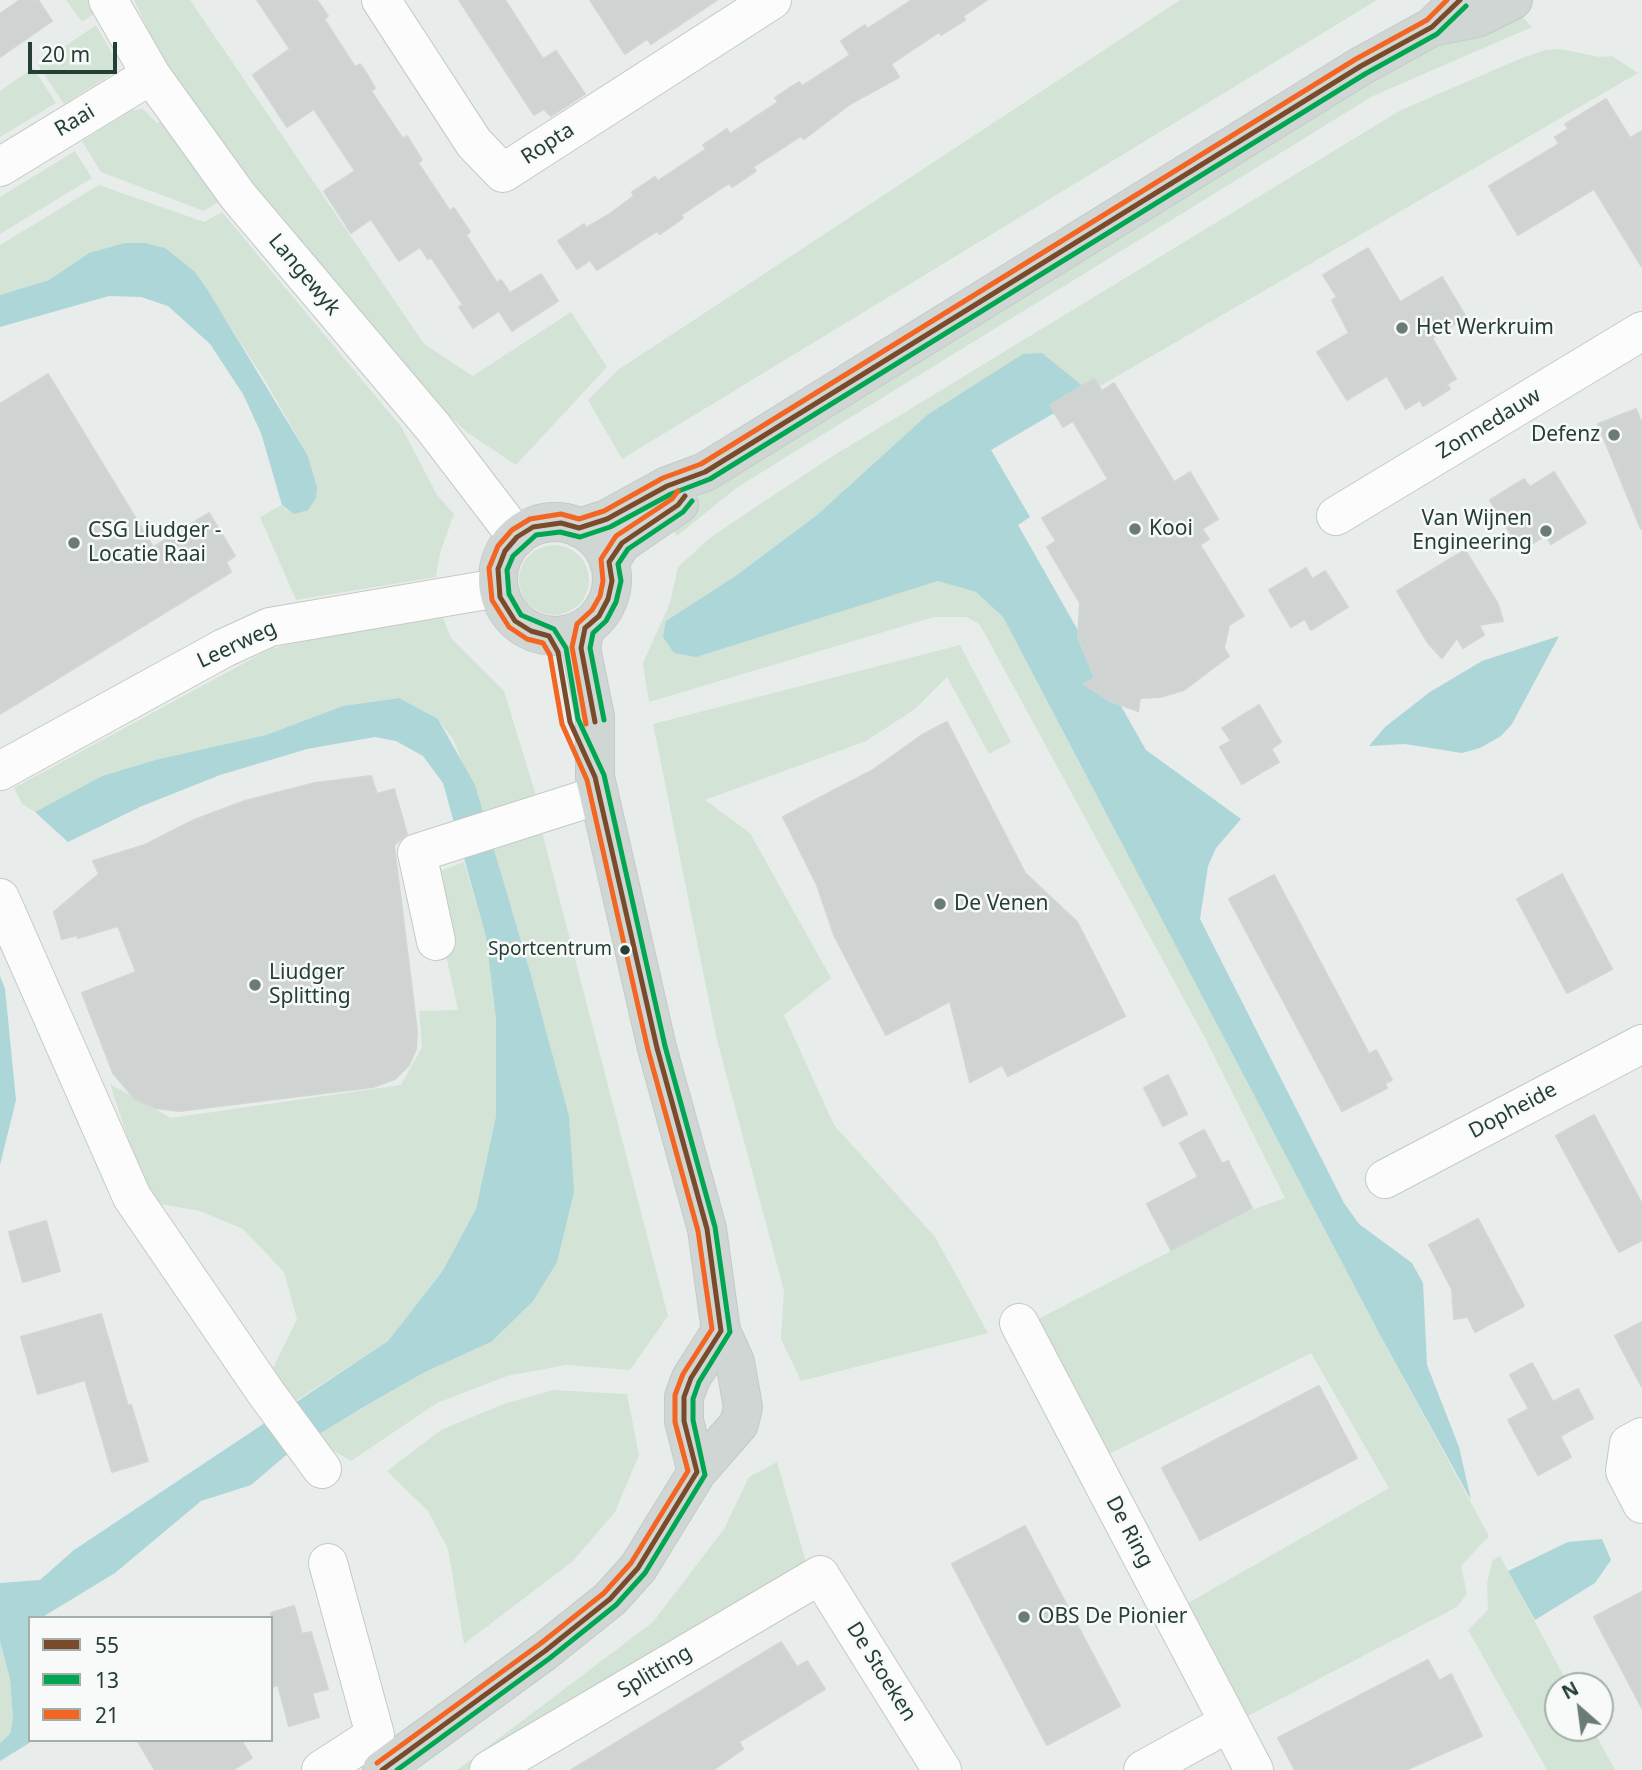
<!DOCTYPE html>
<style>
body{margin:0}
#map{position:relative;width:1642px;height:1770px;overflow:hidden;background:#e8ecea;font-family:"Noto Sans",sans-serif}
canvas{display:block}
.legend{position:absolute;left:28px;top:1616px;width:245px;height:126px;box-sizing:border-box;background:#f7faf8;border:2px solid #a3afaa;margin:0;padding:9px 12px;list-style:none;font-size:21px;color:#263f35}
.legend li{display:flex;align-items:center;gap:14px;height:35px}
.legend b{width:35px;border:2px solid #a3afaa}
.north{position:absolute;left:1544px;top:1672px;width:70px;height:70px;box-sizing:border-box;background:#f7faf8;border:2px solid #a3afaa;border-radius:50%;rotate:332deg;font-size:19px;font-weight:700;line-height:28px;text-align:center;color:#263f35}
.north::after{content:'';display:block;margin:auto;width:24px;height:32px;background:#6a7c74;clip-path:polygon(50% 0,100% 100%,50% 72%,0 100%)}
.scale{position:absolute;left:28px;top:42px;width:89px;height:32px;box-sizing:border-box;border:4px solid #263f35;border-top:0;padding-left:9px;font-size:21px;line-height:24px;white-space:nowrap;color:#263f35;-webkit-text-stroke:5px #f7faf8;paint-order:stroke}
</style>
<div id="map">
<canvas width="1642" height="1770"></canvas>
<ul class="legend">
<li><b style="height:9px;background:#7a4b2a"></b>55</li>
<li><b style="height:9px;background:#00a651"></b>13</li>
<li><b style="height:9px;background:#f26522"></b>21</li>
</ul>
<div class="north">N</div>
<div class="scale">20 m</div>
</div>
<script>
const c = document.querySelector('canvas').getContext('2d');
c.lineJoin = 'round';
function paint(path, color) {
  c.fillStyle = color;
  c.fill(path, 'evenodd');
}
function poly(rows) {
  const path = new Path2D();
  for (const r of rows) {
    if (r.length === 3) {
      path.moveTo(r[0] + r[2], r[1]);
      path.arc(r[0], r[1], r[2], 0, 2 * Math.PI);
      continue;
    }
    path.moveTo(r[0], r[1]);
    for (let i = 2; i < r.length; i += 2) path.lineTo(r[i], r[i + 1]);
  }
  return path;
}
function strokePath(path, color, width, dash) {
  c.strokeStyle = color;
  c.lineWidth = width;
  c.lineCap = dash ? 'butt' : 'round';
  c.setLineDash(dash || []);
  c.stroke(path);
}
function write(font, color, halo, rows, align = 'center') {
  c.font = font + ' "Noto Sans",sans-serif';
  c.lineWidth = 5;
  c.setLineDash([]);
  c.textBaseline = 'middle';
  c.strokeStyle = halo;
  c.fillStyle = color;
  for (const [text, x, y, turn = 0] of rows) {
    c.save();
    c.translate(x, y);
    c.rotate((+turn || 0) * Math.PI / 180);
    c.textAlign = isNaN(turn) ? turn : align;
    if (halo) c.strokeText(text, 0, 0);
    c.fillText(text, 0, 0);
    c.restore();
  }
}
const green = poly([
 [66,0,92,0,98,11,82,22],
 [134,0,190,0,424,344,473,376,571,312,607,367,516,465,468,433,417,387,255,191,165,66],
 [1180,0,1377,0,622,459,588,400,618,370],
 [1515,9,1532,27,1373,96,778,462,735,489,677,536,668,523,737,465,1367,79],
 [96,25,116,60,116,68,109,76,64,104,38,65],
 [1560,49,1600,57,1612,56,1638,73,1090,392,927,415,817,515,734,577,667,621,868,602,939,581,976,592,1003,617,1379,1333,1489,1536,1461,1566,1467,1594,1457,1607,1242,1719,1183,1606,1389,1488,1311,1353,1105,1456,1036,1320,1249,1211,1285,1198,1204,1036,985,634,979,624,966,617,934,617,649,702,643,663,670,603,678,567,710,538,751,510,833,456,1401,110,1522,58,1545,50],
 [33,68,56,103,0,137,0,91],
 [143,109,157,123,164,120,223,199,204,211,101,172,82,141,132,110],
 [75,151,92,178,0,234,0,197],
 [99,185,204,222,222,212,402,428,437,495,454,514,440,553,436,577,296,600,260,517,282,505,287,511,307,454,266,382,194,271,89,253,49,280,0,295,0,245],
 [554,580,35],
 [443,618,451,638,504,691,538,802,484,819,454,741,438,719,398,698,343,706,266,735,155,760,102,776,35,812,22,804,14,788,270,649,315,638],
 [960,645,1011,742,989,754,947,677,915,709,866,741,705,800,750,833,831,978,784,1015,834,1125,935,1237,988,1333,801,1381,781,1339,784,1291,716,1036,653,724],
 [542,832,668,1316,630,1370,566,1365,507,1376,437,1403,351,1461,312,1438,425,1372,491,1342,569,1116,493,848],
 [464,862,486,937,496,1019,496,1116,476,1209,442,1272,388,1341,291,1404,271,1372,297,1319,284,1272,243,1229,200,1211,149,1202,110,1084,171,1118,401,1085,422,1047,419,1011,458,1010,445,951,438,872],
 [553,1390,627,1394,639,1455,615,1512,573,1561,464,1644,448,1549,428,1511,387,1471,441,1430,504,1404],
 [777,1462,807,1566,468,1770,457,1770,653,1622,724,1529,749,1477],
 [1500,1556,1569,1686,1558,1686,1558,1728,1592,1728,1615,1770,1547,1770,1468,1630,1488,1610,1487,1584,1492,1561],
 [0,1641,10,1679,13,1718,10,1734,0,1743]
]);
const water = poly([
 [125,243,145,243,165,248,194,271,207,289,307,454,317,487,316,498,308,510,294,514,282,505,261,433,243,394,210,344,168,306,141,297,109,296,0,327,0,295,49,280,89,253],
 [1042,353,1090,392,991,450,1030,517,1018,525,1146,750,1241,819,1216,848,1208,866,1200,919,1344,1203,1359,1224,1412,1263,1423,1283,1427,1365,1459,1447,1471,1500,1379,1333,1003,617,976,592,938,581,696,657,674,653,663,637,666,621,734,577,817,515,927,415,1023,354],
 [1559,636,1512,724,1501,736,1480,748,1462,753,1405,744,1369,746,1385,727,1430,692,1482,661],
 [399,698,438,719,475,785,530,972,569,1116,574,1192,557,1262,533,1301,491,1342,425,1372,369,1404,291,1451,251,1485,201,1501,115,1573,41,1618,30,1618,30,1740,34,1740,0,1761,0,1743,10,1734,13,1718,10,1679,0,1641,0,1583,40,1580,74,1550,388,1341,442,1272,476,1209,496,1116,496,1019,486,937,443,783,423,756,396,741,375,737,307,749,220,775,142,806,68,842,35,812,102,776,155,760,266,735,343,706],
 [0,976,5,989,16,1100,0,1165],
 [1602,1539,1611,1560,1595,1583,1535,1620,1508,1571,1568,1542]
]);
const building = poly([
 [20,0,38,0,52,21,0,57,0,14,20,0],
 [257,0,317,0,328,16,324,19,355,67,360,64,368,76,375,88,371,91,403,139,407,136,422,160,418,163,450,211,454,208,470,232,466,235,497,283,501,280,510,293,541,274,558,301,512,331,499,311,473,328,459,307,463,305,431,257,428,259,420,247,399,261,371,219,351,233,324,191,355,171,314,109,287,127,253,75,290,49,257,0],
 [459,0,505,0,543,59,556,51,585,94,551,116,544,109,534,115,459,0],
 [590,0,717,0,651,44,647,39,625,54,590,0],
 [912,0,987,0,963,16,965,20,941,35,939,32,891,64,899,77,850,104,804,139,801,136,753,167,756,171,732,187,729,183,681,215,683,218,660,234,657,231,597,270,590,260,577,269,558,241,584,224,586,228,611,213,634,196,632,192,655,177,658,181,706,149,703,145,727,129,730,134,778,102,775,98,788,89,799,82,802,86,827,70,850,55,841,41,865,25,867,29,912,0],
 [1606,99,1630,138,1642,131,1642,267,1594,189,1518,235,1489,186,1559,144,1555,137,1568,129,1565,124,1606,99],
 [1368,248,1400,302,1442,277,1466,317,1432,338,1456,379,1447,384,1450,389,1423,406,1420,400,1406,409,1387,376,1347,400,1317,352,1349,333,1332,300,1337,297,1323,275,1368,248],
 [48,374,153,547,209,513,235,556,226,562,231,572,0,714,0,404,48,374],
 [1094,379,1102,391,1114,383,1174,482,1190,472,1218,519,1202,529,1209,539,1200,545,1244,616,1229,625,1224,648,1229,656,1184,690,1160,697,1140,698,1138,711,1110,701,1084,684,1095,678,1078,637,1080,603,1047,547,1056,541,1042,518,1108,479,1073,421,1063,427,1050,405,1094,379],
 [1636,409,1642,424,1641,529,1598,424,1636,409],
 [1554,472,1586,523,1551,544,1546,535,1521,551,1490,500,1524,479,1530,487,1554,472],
 [1465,550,1498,604,1503,621,1479,625,1484,635,1463,648,1457,638,1442,658,1428,643,1397,591,1465,550],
 [1306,568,1312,579,1325,571,1348,607,1311,630,1305,619,1291,627,1269,590,1306,568],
 [1259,705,1281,742,1271,749,1279,762,1242,784,1220,747,1231,741,1222,728,1259,705],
 [947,722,1025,873,1077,922,1125,1016,1008,1076,1002,1065,970,1082,950,1001,886,1035,834,935,817,885,783,817,873,770,922,735,947,722],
 [371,776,377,794,394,789,407,834,394,845,417,1030,416,1049,409,1065,395,1079,373,1087,179,1111,156,1108,135,1099,113,1073,82,993,136,972,118,926,78,938,77,935,62,939,54,912,99,874,93,861,145,845,194,820,245,801,315,783,371,776],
 [1562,874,1612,969,1567,993,1517,899,1562,874],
 [1274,875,1369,1054,1376,1050,1392,1080,1385,1083,1387,1088,1342,1111,1229,899,1274,875],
 [1168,1075,1187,1114,1163,1126,1144,1088,1168,1075],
 [1594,1115,1642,1204,1642,1240,1619,1252,1556,1136,1594,1115],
 [1204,1130,1222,1164,1228,1161,1252,1208,1171,1250,1147,1204,1198,1177,1180,1143,1204,1130],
 [1478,1219,1524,1306,1475,1332,1468,1317,1454,1319,1452,1289,1429,1245,1478,1219],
 [46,1221,60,1271,23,1282,9,1232,46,1221],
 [101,1314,128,1406,131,1405,148,1461,112,1472,85,1380,38,1394,21,1337,101,1314],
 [1642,1322,1642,1387,1615,1336,1642,1322],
 [1532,1363,1553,1402,1578,1389,1593,1418,1560,1436,1571,1457,1538,1475,1508,1420,1529,1409,1510,1375,1532,1363],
 [1319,1386,1357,1458,1200,1540,1162,1468,1319,1386],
 [1025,1526,1120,1706,1047,1745,952,1564,1025,1526],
 [1642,1592,1642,1708,1594,1617,1642,1592],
 [294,1606,302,1634,311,1632,328,1689,312,1693,319,1717,289,1726,278,1685,271,1687,271,1613,294,1606],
 [781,1642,797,1667,807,1661,825,1689,739,1742,743,1749,713,1770,571,1770,781,1642],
 [1428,1660,1439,1681,1451,1674,1482,1736,1406,1770,1295,1770,1278,1738,1428,1660],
 [137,1740,241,1740,252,1758,233,1770,155,1770,137,1740]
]);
const minor = poly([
 [108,0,151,75,238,196,433,427,517,537],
 [381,0,474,143,503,173,772,0],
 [0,167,151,75],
 [1336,516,1642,331],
 [0,771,224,648,270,627,498,588],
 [0,898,132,1197,266,1393,322,1469],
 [436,941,417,853,599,795],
 [1385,1179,1642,1044],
 [1019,1323,1254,1770],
 [1642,1437,1629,1444,1625,1471,1642,1504],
 [321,1770,375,1735,328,1563],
 [489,1770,820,1575,942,1770],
 [1143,1770,1228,1723]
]);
const major = poly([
 [1432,27,1477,18,1513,0],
 [555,579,57],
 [579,528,607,519,667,486,705,472,1361,66,1432,27,1460,0],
 [609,562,622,543,679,504],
 [697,1472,684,1421,684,1397,691,1378,721,1331],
 [382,1770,545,1651,610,1599,638,1568,697,1472,739,1424,743,1407,735,1362,721,1331,707,1229,657,1048,595,777,595,717,581,648,585,628]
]);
const bus1 = poly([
 [595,722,581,648,585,628,599,616,608,599,612,581,609,562,622,543,678,505,685,496],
 [382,1770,545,1651,610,1599,638,1568,697,1472,684,1421,684,1397,691,1378,721,1331,707,1229,657,1048,595,777,570,722,558,652,549,636,531,631,515,621,500,597,498,569,505,551,517,537,533,527,561,523,579,528,607,519,667,486,705,472,1361,66,1432,27,1460,0]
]);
const bus2 = poly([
 [604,720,590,648,593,633,606,621,616,602,621,581,618,564,628,549,683,512,692,501],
 [397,1770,550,1658,616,1605,645,1573,705,1475,693,1420,693,1399,699,1382,730,1332,715,1227,665,1046,604,775,578,719,566,648,554,629,521,615,509,594,507,570,513,556,536,535,560,532,580,537,610,527,671,494,710,479,1365,74,1437,34,1466,6]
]);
const bus3 = poly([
 [586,724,572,647,577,624,592,610,600,596,603,581,601,559,616,536,672,499,678,491],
 [377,1763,540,1644,604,1593,631,1563,688,1471,675,1422,675,1395,683,1374,712,1329,698,1231,648,1050,587,780,562,724,550,655,543,643,527,639,509,627,492,600,489,568,498,546,512,530,530,519,561,514,579,519,604,511,663,478,701,464,1356,59,1427,20,1447,0]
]);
const markers = [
 [1402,328,7,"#6a7c74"],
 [1614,435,7,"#6a7c74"],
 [1135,529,7,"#6a7c74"],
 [1546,531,7,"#6a7c74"],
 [74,543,7,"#6a7c74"],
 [940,904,7,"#6a7c74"],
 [625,950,6,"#263f35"],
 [255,985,7,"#6a7c74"],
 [1024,1617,7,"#6a7c74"]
];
const busNames = [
 ["Sportcentrum",612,950]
];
const streetNames = [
 ["Raai",75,121,-31],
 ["Ropta",548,144,-33],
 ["Langewyk",304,275,50],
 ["Zonnedauw",1489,424,-31],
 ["Leerweg",237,645,-25],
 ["Dopheide",1513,1111,-28],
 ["De Ring",1129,1532,62],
 ["Splitting",655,1672,-31],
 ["De Stoeken",881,1672,58]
];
const poiNames = [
 ["Het Werkruim",1416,328],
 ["Defenz",1600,435,"right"],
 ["Van Wijnen",1532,519,"right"],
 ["Engineering",1532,543,"right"],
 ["Kooi",1149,529],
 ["CSG Liudger -",88,531],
 ["Locatie Raai",88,555],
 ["De Venen",954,904],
 ["Liudger",269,973],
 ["Splitting",269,997],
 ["OBS De Pionier",1038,1617]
];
paint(green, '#d3e4d6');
paint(water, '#acd6d7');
paint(building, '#cfd3d1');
strokePath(building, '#d1d5d3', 2);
strokePath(minor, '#c5c9c7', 40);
strokePath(major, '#c3cac8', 40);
strokePath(minor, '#fcfcfc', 38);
strokePath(major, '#d0d6d4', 38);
strokePath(bus1, '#7a4b2a', 5);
strokePath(bus2, '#00a651', 5);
strokePath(bus3, '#f26522', 5);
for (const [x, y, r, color] of markers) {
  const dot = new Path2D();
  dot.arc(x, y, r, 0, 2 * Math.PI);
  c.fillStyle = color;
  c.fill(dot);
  strokePath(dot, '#f7faf8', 2.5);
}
write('19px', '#263f35', '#f7faf8', busNames, 'right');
write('21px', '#263f35', '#f7faf8', streetNames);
write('21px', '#263f35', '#f7faf8', poiNames, 'left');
</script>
